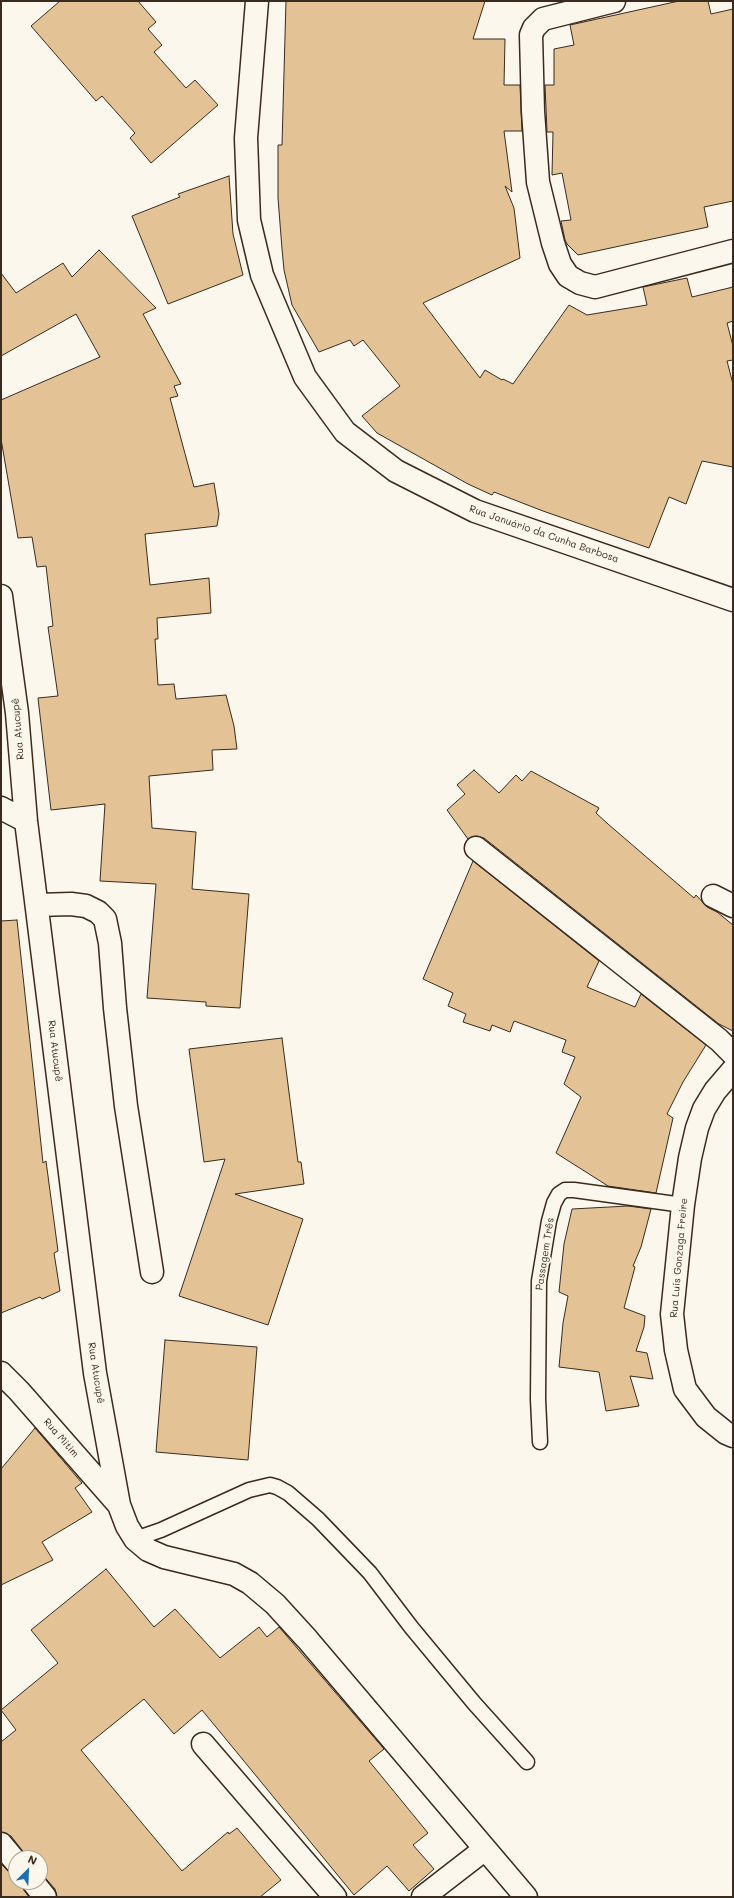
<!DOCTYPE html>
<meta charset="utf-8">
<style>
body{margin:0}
#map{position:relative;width:734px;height:1898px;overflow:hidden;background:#fbf7ec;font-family:Mali,sans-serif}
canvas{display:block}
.frame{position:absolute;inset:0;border:2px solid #3b2a1e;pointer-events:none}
.north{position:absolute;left:8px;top:1850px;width:40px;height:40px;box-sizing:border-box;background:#fbf7ec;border:1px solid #aea59a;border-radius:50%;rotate:24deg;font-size:11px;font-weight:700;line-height:16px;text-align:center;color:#3b2a1e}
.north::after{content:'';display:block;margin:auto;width:14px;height:18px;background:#1f6fb2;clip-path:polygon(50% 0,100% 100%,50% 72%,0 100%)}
</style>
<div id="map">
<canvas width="734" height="1898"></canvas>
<div class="frame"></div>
<div class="north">N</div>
</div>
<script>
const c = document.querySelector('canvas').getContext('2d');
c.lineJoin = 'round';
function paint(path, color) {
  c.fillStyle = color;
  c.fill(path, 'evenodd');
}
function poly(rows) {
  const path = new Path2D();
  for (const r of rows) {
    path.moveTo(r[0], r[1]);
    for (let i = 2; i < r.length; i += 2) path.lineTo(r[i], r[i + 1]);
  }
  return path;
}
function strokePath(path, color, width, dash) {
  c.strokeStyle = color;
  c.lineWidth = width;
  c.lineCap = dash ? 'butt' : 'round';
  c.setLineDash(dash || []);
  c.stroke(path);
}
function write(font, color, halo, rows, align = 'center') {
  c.font = font + ' Mali,sans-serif';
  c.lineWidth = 3.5;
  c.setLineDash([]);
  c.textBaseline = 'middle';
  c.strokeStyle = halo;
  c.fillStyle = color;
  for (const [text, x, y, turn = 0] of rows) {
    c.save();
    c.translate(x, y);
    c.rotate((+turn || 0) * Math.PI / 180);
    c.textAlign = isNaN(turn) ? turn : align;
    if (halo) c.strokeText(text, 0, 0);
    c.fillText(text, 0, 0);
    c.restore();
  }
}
const building = poly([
 [60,1,138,1,156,22,148,29,162,45,154,52,186,88,195,80,218,105,151,163,130,138,135,133,102,96,96,101,31,26,60,1],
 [286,1,485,1,473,39,505,39,504,85,520,85,522,131,504,131,512,192,505,186,514,208,520,258,423,303,480,378,485,370,502,380,503,379,513,384,569,305,587,315,647,305,643,287,687,278,692,297,733,287,733,321,727,323,733,346,733,360,727,361,733,384,733,467,702,461,686,504,669,497,649,548,543,511,494,492,492,495,468,484,377,433,362,416,400,386,363,340,354,346,350,340,319,352,292,305,284,270,282,249,278,198,278,145,282,145,286,1],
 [679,1,708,1,711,14,733,9,733,201,704,207,708,227,578,255,567,244,565,240,561,221,571,220,562,173,552,175,553,132,547,132,545,85,554,85,554,49,574,45,570,25,679,1],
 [229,176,233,234,243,275,168,304,132,216,180,197,178,194,229,176],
 [99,250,156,308,143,314,181,384,174,386,178,396,170,398,194,487,214,483,219,514,217,526,145,534,150,585,209,578,211,613,157,618,158,639,155,639,158,685,174,684,176,699,226,695,234,726,237,749,212,750,213,770,149,776,152,828,196,832,192,889,249,894,240,1008,206,1006,206,1002,147,998,156,884,100,881,105,804,51,810,38,698,58,696,48,627,53,626,46,566,37,567,32,537,18,538,1,439,1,400,100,357,76,314,1,356,1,273,16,293,63,263,72,277,99,250],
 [474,770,499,793,516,775,522,781,531,771,599,808,596,813,608,824,694,898,696,895,707,907,717,912,733,925,733,1031,719,1024,484,838,477,836,468,839,447,810,465,794,457,785,474,770],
 [473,861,599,961,587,987,635,1007,641,994,706,1045,683,1082,667,1114,673,1118,656,1193,608,1186,556,1153,581,1097,564,1084,575,1057,562,1052,566,1040,514,1021,510,1032,492,1025,490,1031,463,1022,466,1014,448,1006,453,993,423,979,473,861],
 [17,920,43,1163,46,1161,58,1251,54,1253,60,1291,42,1299,40,1297,1,1313,1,921,17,920],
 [282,1038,298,1162,301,1162,304,1184,235,1194,303,1219,268,1325,179,1296,225,1159,204,1162,189,1049,282,1038],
 [628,1206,651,1209,641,1247,633,1266,635,1267,624,1308,645,1316,644,1327,636,1351,647,1353,653,1379,630,1376,639,1406,606,1411,599,1372,559,1367,563,1323,568,1296,559,1292,564,1244,572,1209,628,1206],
 [165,1340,257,1347,248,1460,156,1452,165,1340],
 [35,1428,82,1483,75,1488,92,1512,42,1542,53,1560,1,1585,1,1469,35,1428],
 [106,1569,154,1627,175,1609,220,1658,259,1627,267,1637,279,1627,384,1749,369,1761,428,1833,413,1845,434,1869,409,1891,387,1866,354,1895,202,1710,174,1734,144,1699,81,1750,182,1871,228,1832,229,1834,237,1828,281,1880,260,1897,57,1897,55,1889,40,1872,40,1858,28,1858,11,1836,1,1832,1,1742,16,1730,1,1710,58,1663,31,1630,106,1569],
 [1,1864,7,1870,16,1874,16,1882,21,1882,23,1889,29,1897,1,1897,1,1864]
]);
const lane = poly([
 [540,1442,538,1399,539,1281,549,1221,554,1203,559,1194,565,1190,574,1190,683,1205],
 [135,1539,161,1530,249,1490,270,1485,277,1487,288,1493,318,1519,370,1573,411,1627,474,1703,527,1762]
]);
const street = poly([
 [257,1,246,138,249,220,262,275,305,377,345,432,396,471,475,511,733,600],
 [614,1,543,19,534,28,531,35,533,111,538,182,553,243,560,264,568,276,580,283,595,287,733,251],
 [1,596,17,713,26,821,95,1373,119,1505,127,1526,135,1539,148,1550,164,1557,234,1574,250,1583,275,1604,307,1639,526,1897],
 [1,808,26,821],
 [476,848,719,1040,733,1054],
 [713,896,733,906],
 [37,905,71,904,86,906,98,912,105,919,110,943,115,1008,126,1106,152,1272],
 [1,1373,19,1391,119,1505],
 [203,1744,335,1897],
 [1,1844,16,1862],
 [33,1882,45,1897],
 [423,1897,485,1849]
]);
const secondary = poly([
 [733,1070,715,1091,704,1109,697,1128,690,1158,683,1205,672,1314,676,1350,685,1389,706,1417,726,1433,733,1436]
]);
const streetNames = [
 ["Rua Januário da Cunha Barbosa",544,534,19],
 ["Rua Atucupê",18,729,-95],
 ["Rua Atucupê",55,1051,83],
 ["Passagem Três",545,1254,-81],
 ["Rua Luis Gonzaga Freire",679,1258,-85],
 ["Rua Atucupê",96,1373,81],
 ["Rua Mitim",61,1438,49]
];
paint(building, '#e3c396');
strokePath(building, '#3b2a1e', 1);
strokePath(lane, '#3b2a1e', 17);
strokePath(street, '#3b2a1e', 25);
strokePath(secondary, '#3b2a1e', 25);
strokePath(lane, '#fbf7ec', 14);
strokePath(street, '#fbf7ec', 22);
strokePath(secondary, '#fbf7ec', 22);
write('10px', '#3b2a1e', '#fbf7ec', streetNames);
</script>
